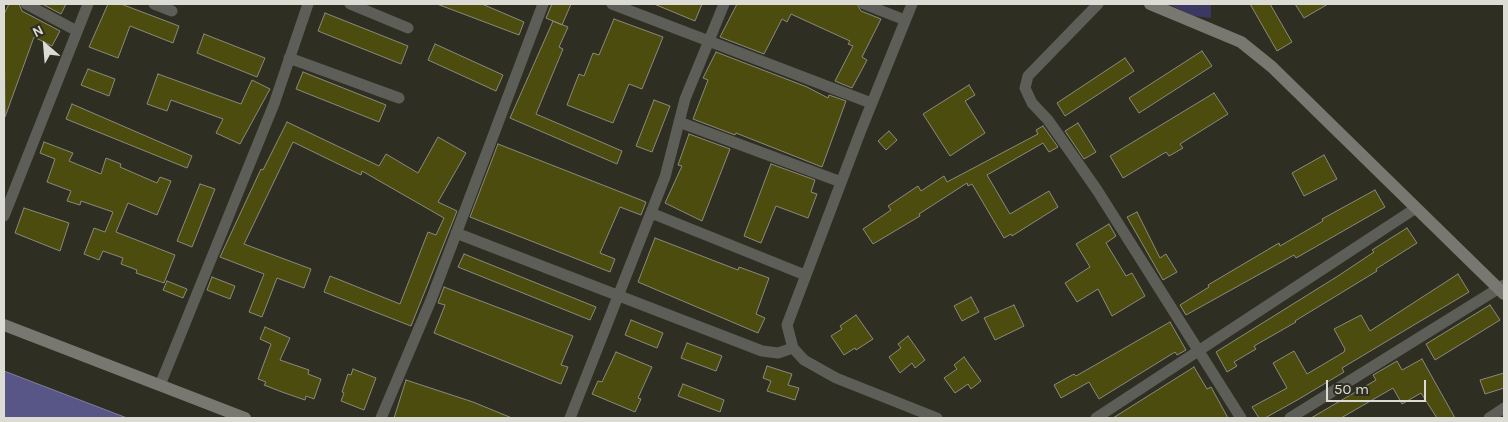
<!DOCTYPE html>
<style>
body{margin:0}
#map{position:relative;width:1508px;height:422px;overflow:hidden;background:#2e2e23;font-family:Karla,sans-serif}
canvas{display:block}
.frame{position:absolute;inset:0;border:5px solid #dcdcd5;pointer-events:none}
.north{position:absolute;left:20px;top:20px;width:50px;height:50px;-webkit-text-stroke:4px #2e2e23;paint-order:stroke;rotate:333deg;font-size:14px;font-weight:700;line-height:20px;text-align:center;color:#dcdcd5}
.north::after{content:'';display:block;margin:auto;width:18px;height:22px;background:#dcdcd5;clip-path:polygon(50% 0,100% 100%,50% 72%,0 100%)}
.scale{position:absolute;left:1326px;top:380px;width:100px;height:22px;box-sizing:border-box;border:2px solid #dcdcd5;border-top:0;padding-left:6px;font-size:15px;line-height:18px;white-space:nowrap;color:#dcdcd5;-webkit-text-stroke:4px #2e2e23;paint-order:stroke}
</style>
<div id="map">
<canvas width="1508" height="422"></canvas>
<div class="frame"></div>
<div class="north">N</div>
<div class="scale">50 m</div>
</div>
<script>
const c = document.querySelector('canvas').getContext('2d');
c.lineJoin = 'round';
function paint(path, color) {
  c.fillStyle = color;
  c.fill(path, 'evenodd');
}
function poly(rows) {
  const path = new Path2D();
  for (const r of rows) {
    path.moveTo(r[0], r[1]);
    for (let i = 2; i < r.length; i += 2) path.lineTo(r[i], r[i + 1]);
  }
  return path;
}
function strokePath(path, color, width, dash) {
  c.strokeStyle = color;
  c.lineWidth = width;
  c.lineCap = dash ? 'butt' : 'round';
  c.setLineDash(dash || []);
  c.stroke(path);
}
const green = poly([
 [1168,4,1211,4,1211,18,1194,16]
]);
const water = poly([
 [4,371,127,418,4,418,4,371]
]);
const building = poly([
 [9,4,19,4,22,11,60,31,52,46,34,37,5,117,4,14,9,4],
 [42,4,66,4,61,14,42,4],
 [108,4,121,4,179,26,173,43,130,26,118,58,89,47,108,4],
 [437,4,482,4,524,22,519,35,437,4],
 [552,4,571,4,562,25,546,18,552,4],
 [654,4,702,4,695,21,654,4],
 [737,4,857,4,861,11,881,19,862,57,867,60,852,88,835,81,853,46,848,44,850,41,791,14,787,22,782,19,764,54,720,37,737,4],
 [1250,4,1270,4,1292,42,1277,51,1250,4],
 [1295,4,1328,4,1304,18,1295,4],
 [325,13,408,46,401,64,318,31,325,13],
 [614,19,663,37,642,89,629,84,613,123,567,105,579,74,584,76,593,53,599,55,614,19],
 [553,21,568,27,559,47,563,49,536,114,622,151,617,164,510,118,553,21],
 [204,34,265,58,257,77,197,53,204,34],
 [435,44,503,75,496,91,428,60,435,44],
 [1202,51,1212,66,1139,113,1129,98,1202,51],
 [716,52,807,87,828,98,829,95,846,101,822,167,736,133,735,135,693,119,708,80,703,78,716,52],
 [1125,58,1134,71,1065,116,1057,103,1125,58],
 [88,69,115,79,109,96,81,85,88,69],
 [303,72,386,105,379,122,296,89,303,72],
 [158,74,241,104,252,80,270,89,240,144,216,133,223,119,171,100,167,111,147,104,158,74],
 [969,85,975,95,965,101,985,133,950,156,923,114,969,85],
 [1214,93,1228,114,1180,144,1183,148,1169,156,1166,152,1123,178,1110,156,1214,93],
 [654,100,670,106,652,152,636,146,654,100],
 [72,104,192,156,187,168,66,119,72,104],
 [287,122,379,166,386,154,418,173,438,137,466,153,438,202,457,211,411,326,324,292,330,276,400,304,428,232,436,235,444,218,362,171,361,175,293,142,244,244,311,269,304,288,277,278,262,317,249,312,264,274,220,257,261,169,263,170,287,122],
 [1078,123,1096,152,1084,159,1065,131,1078,123],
 [1043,126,1058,147,1049,152,1043,143,987,175,1010,214,1049,191,1058,207,1012,236,1011,234,1004,238,972,184,968,186,967,183,919,214,920,216,873,244,863,229,891,210,888,206,918,186,921,191,944,176,947,182,1038,134,1036,130,1043,126],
 [889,131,897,140,886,150,878,141,889,131],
 [689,134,730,149,702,221,665,203,682,166,678,165,689,134],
 [44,142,73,153,69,161,101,174,106,158,121,164,120,167,157,183,160,177,171,181,157,215,128,203,116,232,175,255,164,283,136,273,137,270,121,264,123,258,103,251,99,260,84,254,94,228,105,232,113,212,81,201,80,205,67,201,71,191,47,182,55,159,40,153,44,142],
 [498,144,646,202,641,215,620,207,600,253,615,259,610,272,470,217,498,144],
 [1324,155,1337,179,1304,196,1292,173,1324,155],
 [771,164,815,180,811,192,817,194,808,218,776,206,761,243,744,236,771,164],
 [200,184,215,189,192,247,177,241,200,184],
 [1375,190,1385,207,1296,258,1294,255,1186,315,1180,305,1209,287,1208,285,1279,243,1280,246,1323,221,1322,219,1375,190],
 [24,208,69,223,60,251,15,233,24,208],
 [1137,212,1160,258,1166,254,1177,272,1163,280,1127,217,1137,212],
 [1109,224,1116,236,1106,243,1126,276,1132,273,1145,296,1112,316,1098,289,1077,302,1065,283,1090,267,1076,244,1109,224],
 [1407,228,1417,243,1376,269,1377,271,1295,321,1296,322,1254,346,1256,349,1234,362,1237,366,1227,372,1216,352,1338,276,1374,252,1372,250,1407,228],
 [655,238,738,270,739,267,769,278,756,314,765,318,758,333,638,282,655,238],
 [464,254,596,307,590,320,458,267,464,254],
 [1458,274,1469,292,1342,368,1344,372,1299,399,1265,418,1259,418,1252,407,1287,388,1273,363,1294,351,1307,374,1344,352,1345,349,1334,329,1361,315,1370,331,1458,274],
 [212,277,235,286,230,299,207,290,212,277],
 [167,281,187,289,183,298,163,290,167,281],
 [444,287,573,336,561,365,568,367,561,384,434,333,445,305,438,303,444,287],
 [971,297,979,312,962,321,954,306,971,297],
 [1014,305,1024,326,995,340,984,318,1014,305],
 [1490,305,1500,320,1435,360,1426,344,1490,305],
 [856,315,873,339,856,350,855,348,844,355,831,336,842,329,840,326,856,315],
 [631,320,663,333,657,348,625,335,631,320],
 [1170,322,1186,350,1177,355,1175,352,1099,399,1089,382,1061,398,1054,385,1074,374,1076,376,1170,322],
 [265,327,290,338,280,360,309,370,308,374,321,379,314,399,306,396,305,400,282,392,264,385,266,382,258,379,271,344,260,339,265,327],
 [908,336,925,360,915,368,912,363,900,373,889,357,901,348,898,344,908,336],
 [687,343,722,356,716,371,681,358,687,343],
 [616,352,652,367,638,398,641,399,635,412,592,394,598,381,602,382,616,352],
 [964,357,981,381,971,389,968,384,955,393,944,378,957,369,954,365,964,357],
 [1422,359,1455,418,1437,418,1421,393,1402,404,1393,388,1341,418,1311,418,1376,380,1373,375,1397,361,1402,370,1422,359],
 [767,366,792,374,788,385,799,388,795,400,767,391,771,381,763,378,767,366],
 [1194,367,1207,389,1211,387,1228,418,1113,418,1194,367],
 [353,369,376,378,364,410,341,401,344,393,342,392,348,374,351,375,353,369],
 [1504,373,1504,388,1485,394,1480,380,1504,373],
 [406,380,473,402,512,418,394,418,406,380],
 [683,384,724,400,720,412,678,396,683,384]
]);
const street = poly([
 [26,4,77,31],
 [154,4,172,11],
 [350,4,408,28],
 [612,4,871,103],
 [864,4,905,20],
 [912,4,861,130,787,325,793,348,804,360,836,378,937,418],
 [1098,4,1028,76,1025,88,1032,103,1048,120,1097,190,1241,418],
 [289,58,399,98],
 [679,122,841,182],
 [651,213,805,275],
 [4,216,88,4],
 [456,233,762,351,778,353,793,348],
 [160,385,274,104,308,4],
 [381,418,431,300,543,4],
 [570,418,665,177,685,99,724,4],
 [1096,418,1416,208],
 [1290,418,1504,285],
 [1489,418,1504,408]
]);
const secondary = poly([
 [1150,4,1241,42,1272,67,1504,294],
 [4,325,245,418]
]);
paint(green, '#3b3864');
paint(water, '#585587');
strokePath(water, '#807e9e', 1);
paint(building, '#4d4c0f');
strokePath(building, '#8a8a7d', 1);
strokePath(street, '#5d5e58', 11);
strokePath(secondary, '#787870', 12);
</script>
